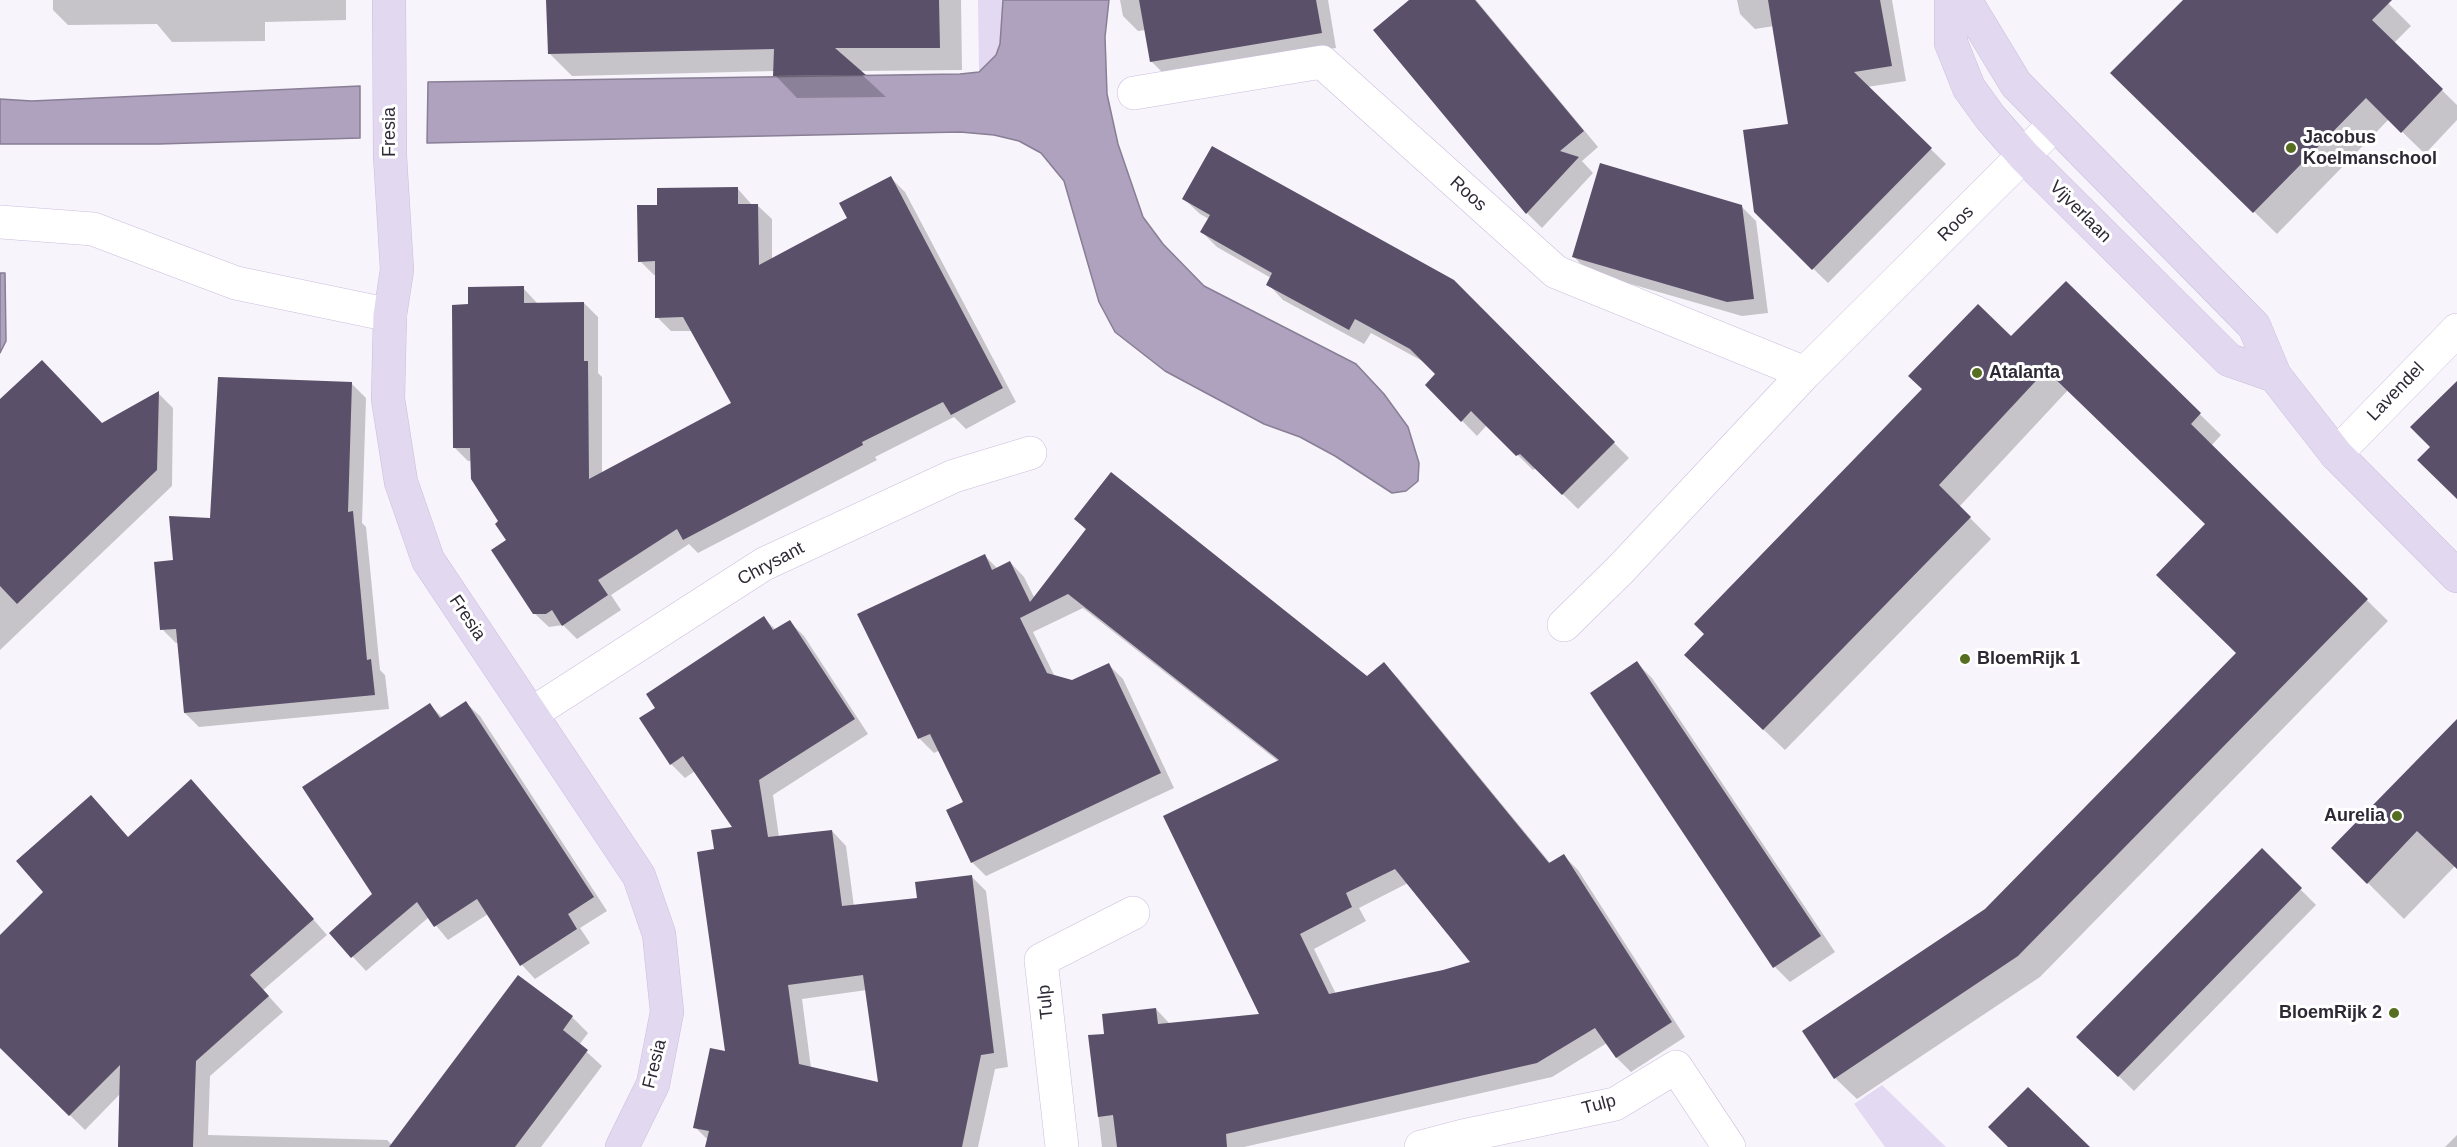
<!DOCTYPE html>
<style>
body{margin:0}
canvas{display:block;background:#f7f4fb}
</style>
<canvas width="2457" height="1147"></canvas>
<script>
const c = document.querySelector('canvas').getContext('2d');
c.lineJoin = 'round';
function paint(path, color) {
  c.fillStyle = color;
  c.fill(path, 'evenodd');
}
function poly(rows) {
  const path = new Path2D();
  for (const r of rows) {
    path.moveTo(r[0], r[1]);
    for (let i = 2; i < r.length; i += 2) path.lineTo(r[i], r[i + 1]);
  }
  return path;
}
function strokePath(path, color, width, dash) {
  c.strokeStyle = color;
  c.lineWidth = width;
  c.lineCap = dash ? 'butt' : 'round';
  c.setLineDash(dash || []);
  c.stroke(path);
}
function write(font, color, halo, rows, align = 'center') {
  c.font = font + ' Helvetica,sans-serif';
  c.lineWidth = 6;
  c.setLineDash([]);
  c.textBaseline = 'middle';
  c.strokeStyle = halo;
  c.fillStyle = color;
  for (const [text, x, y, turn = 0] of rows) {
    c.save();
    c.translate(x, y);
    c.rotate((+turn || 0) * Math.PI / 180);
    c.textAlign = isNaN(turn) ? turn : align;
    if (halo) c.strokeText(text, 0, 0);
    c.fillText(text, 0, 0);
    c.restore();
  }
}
const green = poly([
 [978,0,1003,0,1000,44,996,55,979,72],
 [1882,1085,1946,1147,1885,1147,1854,1104]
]);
const water = poly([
 [1003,0,1109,0,1105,37,1107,94,1118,144,1143,217,1163,244,1204,286,1356,364,1384,394,1408,427,1419,463,1418,481,1406,491,1392,493,1335,456,1300,437,1264,424,1165,371,1115,332,1099,302,1064,181,1041,153,1019,141,994,135,960,132,427,143,428,82,960,74,979,72,996,55,1000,44,1003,0],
 [360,86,360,138,159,144,0,144,0,99,32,101,360,86],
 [0,273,5,273,6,341,0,353,0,273]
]);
const shadow = poly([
 [53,0,346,0,346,20,265,22,265,41,172,42,157,24,68,25,53,10],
 [548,0,961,0,962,70,858,71,886,97,797,98,775,75,775,71,572,76,549,53],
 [1120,0,1328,0,1336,48,1166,76,1151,61,1146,30,1138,31,1123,16],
 [1411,0,1476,0,1598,147,1582,161,1593,173,1542,228,1527,213,1375,30],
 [1737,0,1892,0,1906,81,1867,87,1946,164,1828,283,1755,212,1789,126,1774,26,1755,29,1740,14],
 [2185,0,2385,0,2411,26,2394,43,2457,105,2457,120,2425,154,2389,119,2277,234,2112,73],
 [891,178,905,192,1016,402,966,429,954,417,875,457,877,460,698,553,689,544,611,595,621,610,577,639,563,625,549,627,534,613,500,522,472,461,468,461,454,447,470,306,523,288,538,304,584,303,598,317,598,373,602,377,602,473,733,404,692,331,671,331,657,317,656,275,654,275,640,261,658,206,738,189,752,205,757,205,772,219,772,259,849,218],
 [1184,199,1453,281,1629,458,1578,509,1536,468,1533,470,1487,425,1477,436,1427,385,1437,374,1426,363,1371,333,1364,344,1283,300,1268,284,1271,278,1217,247,1202,232,1209,219,1200,214],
 [1741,206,1756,221,1768,313,1742,316,1589,272,1574,257],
 [2066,283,2221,435,2211,446,2388,621,2040,977,1857,1099,1835,1078,1986,910,2237,653,2207,524,2068,390,1959,507,1991,539,1785,750,1707,676,2011,339],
 [351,383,366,398,362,523,366,527,380,670,385,675,389,709,199,727,185,713,179,643,176,643,162,629,174,561,211,519],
 [158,393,173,408,172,486,0,650,0,402,102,425],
 [1076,519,1367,678,1383,664,1398,678,1551,864,1564,856,1578,870,1685,1037,1631,1072,1617,1058,1607,1043,1552,1077,1244,1147,1102,1147,1089,1036,1105,1035,1156,1009,1170,1024,1262,1015,1279,762,1083,608,1033,632,1055,677,1072,682,1109,665,1123,679,1174,788,986,876,972,862,965,803,940,750,934,753,919,738,985,556,998,569,1010,562,1024,577,1035,599,1087,531],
 [1408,883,1473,963,1444,971,1336,994,1314,949,1366,921,1359,908],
 [764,618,776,630,789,621,804,636,868,734,773,795,779,837,832,831,846,846,854,907,918,900,972,877,986,891,1008,1067,995,1069,978,1147,707,1147,708,1140,695,1127,726,1053,716,851,734,828,695,771,685,778,671,764,657,708],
 [867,990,880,1083,811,1068,802,999],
 [1637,663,1652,678,1835,952,1790,982,1775,967,1592,693],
 [466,703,480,716,607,911,580,928,590,943,535,979,522,965,488,914,448,940,429,917,366,971,331,933,374,894,430,705,443,718],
 [2457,722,2457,869,2455,866,2404,919,2333,848],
 [205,796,327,935,263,990,283,1012,210,1076,208,1135,387,1140,394,1147,119,1147,121,1093,85,1130,0,1046,0,937,128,838],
 [2262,851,2316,905,2134,1091,2094,1052],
 [518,977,572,1017,588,1033,579,1045,602,1066,541,1147,409,1147],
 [2457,1135,2457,1147,2445,1147]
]);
const building = poly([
 [546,0,939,0,940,48,835,48,866,75,773,76,774,49,548,54],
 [1139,0,1316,0,1322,33,1150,62],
 [1409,0,1475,0,1584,131,1560,151,1579,157,1526,214,1373,30],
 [1768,0,1880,0,1892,66,1854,72,1932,148,1812,270,1754,212,1743,130,1788,124],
 [2183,0,2392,0,2372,20,2443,89,2401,133,2366,98,2253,213,2110,73],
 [1212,146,1454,280,1615,442,1562,495,1520,454,1516,456,1471,411,1461,422,1425,385,1435,374,1410,349,1355,319,1349,330,1266,285,1272,273,1200,232,1210,215,1182,199],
 [1600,163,1742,205,1754,299,1727,302,1572,257],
 [891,176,1003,388,951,415,943,402,862,442,863,445,683,540,677,529,598,580,608,595,562,626,552,610,546,614,533,614,491,550,506,540,495,524,498,521,471,479,470,448,453,448,452,305,468,304,468,287,524,286,524,303,584,302,584,361,588,361,589,479,731,403,683,317,655,318,655,261,638,262,637,205,657,205,657,188,738,187,738,204,758,204,759,265,847,218,839,203],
 [2066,281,2201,413,2191,424,2368,599,2018,956,1834,1079,1802,1031,1985,909,2236,653,2156,575,2205,524,2046,370,1939,485,1971,517,1763,730,1684,655,1704,634,1694,624,1922,389,1908,376,1978,304,2011,336],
 [42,360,102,423,159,391,157,470,17,604,0,586,0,399],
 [218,377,352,382,348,512,353,511,367,660,371,659,375,695,184,713,176,629,160,630,154,562,173,560,169,516,210,518],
 [2457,381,2457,499,2417,460,2430,447,2410,427],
 [1111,472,1367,676,1384,662,1549,863,1564,854,1672,1022,1616,1058,1595,1028,1537,1063,1226,1134,1227,1147,1117,1147,1113,1115,1098,1117,1088,1035,1104,1034,1102,1014,1156,1008,1158,1024,1259,1014,1163,816,1279,760,1068,594,1020,618,1047,673,1072,680,1109,663,1161,773,971,863,946,810,963,802,930,734,918,739,857,614,985,554,992,570,1010,561,1030,602,1086,529,1074,519],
 [1395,869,1470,962,1443,970,1329,994,1300,934,1352,907,1346,893],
 [764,616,773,630,790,620,855,719,759,780,768,837,832,830,842,906,917,898,915,882,972,875,994,1053,981,1055,962,1147,705,1147,709,1131,693,1128,710,1048,725,1051,697,852,714,849,711,830,732,827,683,756,670,765,639,718,655,708,646,694],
 [863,975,878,1082,799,1064,788,985],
 [1637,661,1821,936,1773,968,1590,693],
 [466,701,594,897,568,914,577,929,520,966,477,899,434,927,417,902,351,958,329,933,372,894,302,787,430,703,440,718],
 [2457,719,2457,869,2417,831,2367,884,2331,848],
 [191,779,314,919,250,975,269,996,196,1061,193,1147,118,1147,120,1065,69,1116,0,1048,0,935,43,892,16,861,91,795,128,837],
 [2262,848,2302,888,2118,1077,2076,1037],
 [518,975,573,1016,563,1030,588,1050,515,1147,389,1147],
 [2028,1087,2053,1111,2090,1147,2008,1147,1988,1127]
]);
const street = poly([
 [1134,93,1322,62,1556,272,1805,373],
 [0,222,93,229,236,283,390,315],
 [2336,454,2457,330],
 [1564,625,1621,569,1805,373,2055,124],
 [531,714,764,564,954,476,1030,453],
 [1062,1147,1041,960,1133,913],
 [1421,1147,1463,1136,1615,1104,1676,1067,1729,1147]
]);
const secondary = poly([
 [389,0,390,156,397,270,390,315,388,399,401,482,428,560,639,876,659,934,667,1012,653,1084,622,1147],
 [1951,0,1951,43,1969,88,1990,117,2024,156,2229,360,2275,376],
 [1965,0,2016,84,2254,326,2275,376,2336,454,2457,576]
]);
const markers = [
 [2291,148,6,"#566e1f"],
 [1977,373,6,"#566e1f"],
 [1965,659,6,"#566e1f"],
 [2397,816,6,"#566e1f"],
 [2394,1013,6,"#566e1f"]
];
const streetNames = [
 ["Fresia",390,132,-90],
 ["Roos",1468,194,42],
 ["Vijverlaan",2080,212,45],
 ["Roos",1956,224,-45],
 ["Lavendel",2396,392,-46],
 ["Chrysant",771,564,-28],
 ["Fresia",467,618,56],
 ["Tulp",1046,1002,-96],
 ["Fresia",655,1064,-76],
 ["Tulp",1599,1105,-15]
];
const poiNames = [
 ["Jacobus",2303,138],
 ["Koelmanschool",2303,159],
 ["Atalanta",1989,373],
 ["BloemRijk 1",1977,659],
 ["Aurelia",2385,816,"right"],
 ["BloemRijk 2",2382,1013,"right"]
];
paint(green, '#e4d9f3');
paint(water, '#aea2be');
strokePath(water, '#887e95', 1.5);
paint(shadow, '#0003');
paint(building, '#5b5069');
strokePath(street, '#cbbede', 34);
strokePath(secondary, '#cbbede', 34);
strokePath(street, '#fff', 33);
strokePath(secondary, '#e2d8ef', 33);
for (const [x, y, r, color] of markers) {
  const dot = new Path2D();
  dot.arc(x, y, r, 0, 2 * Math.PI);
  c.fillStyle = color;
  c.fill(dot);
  strokePath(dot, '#fff', 2);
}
write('18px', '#2e2935', '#fff', streetNames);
write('bold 18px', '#2e2935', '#fff', poiNames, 'left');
</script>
